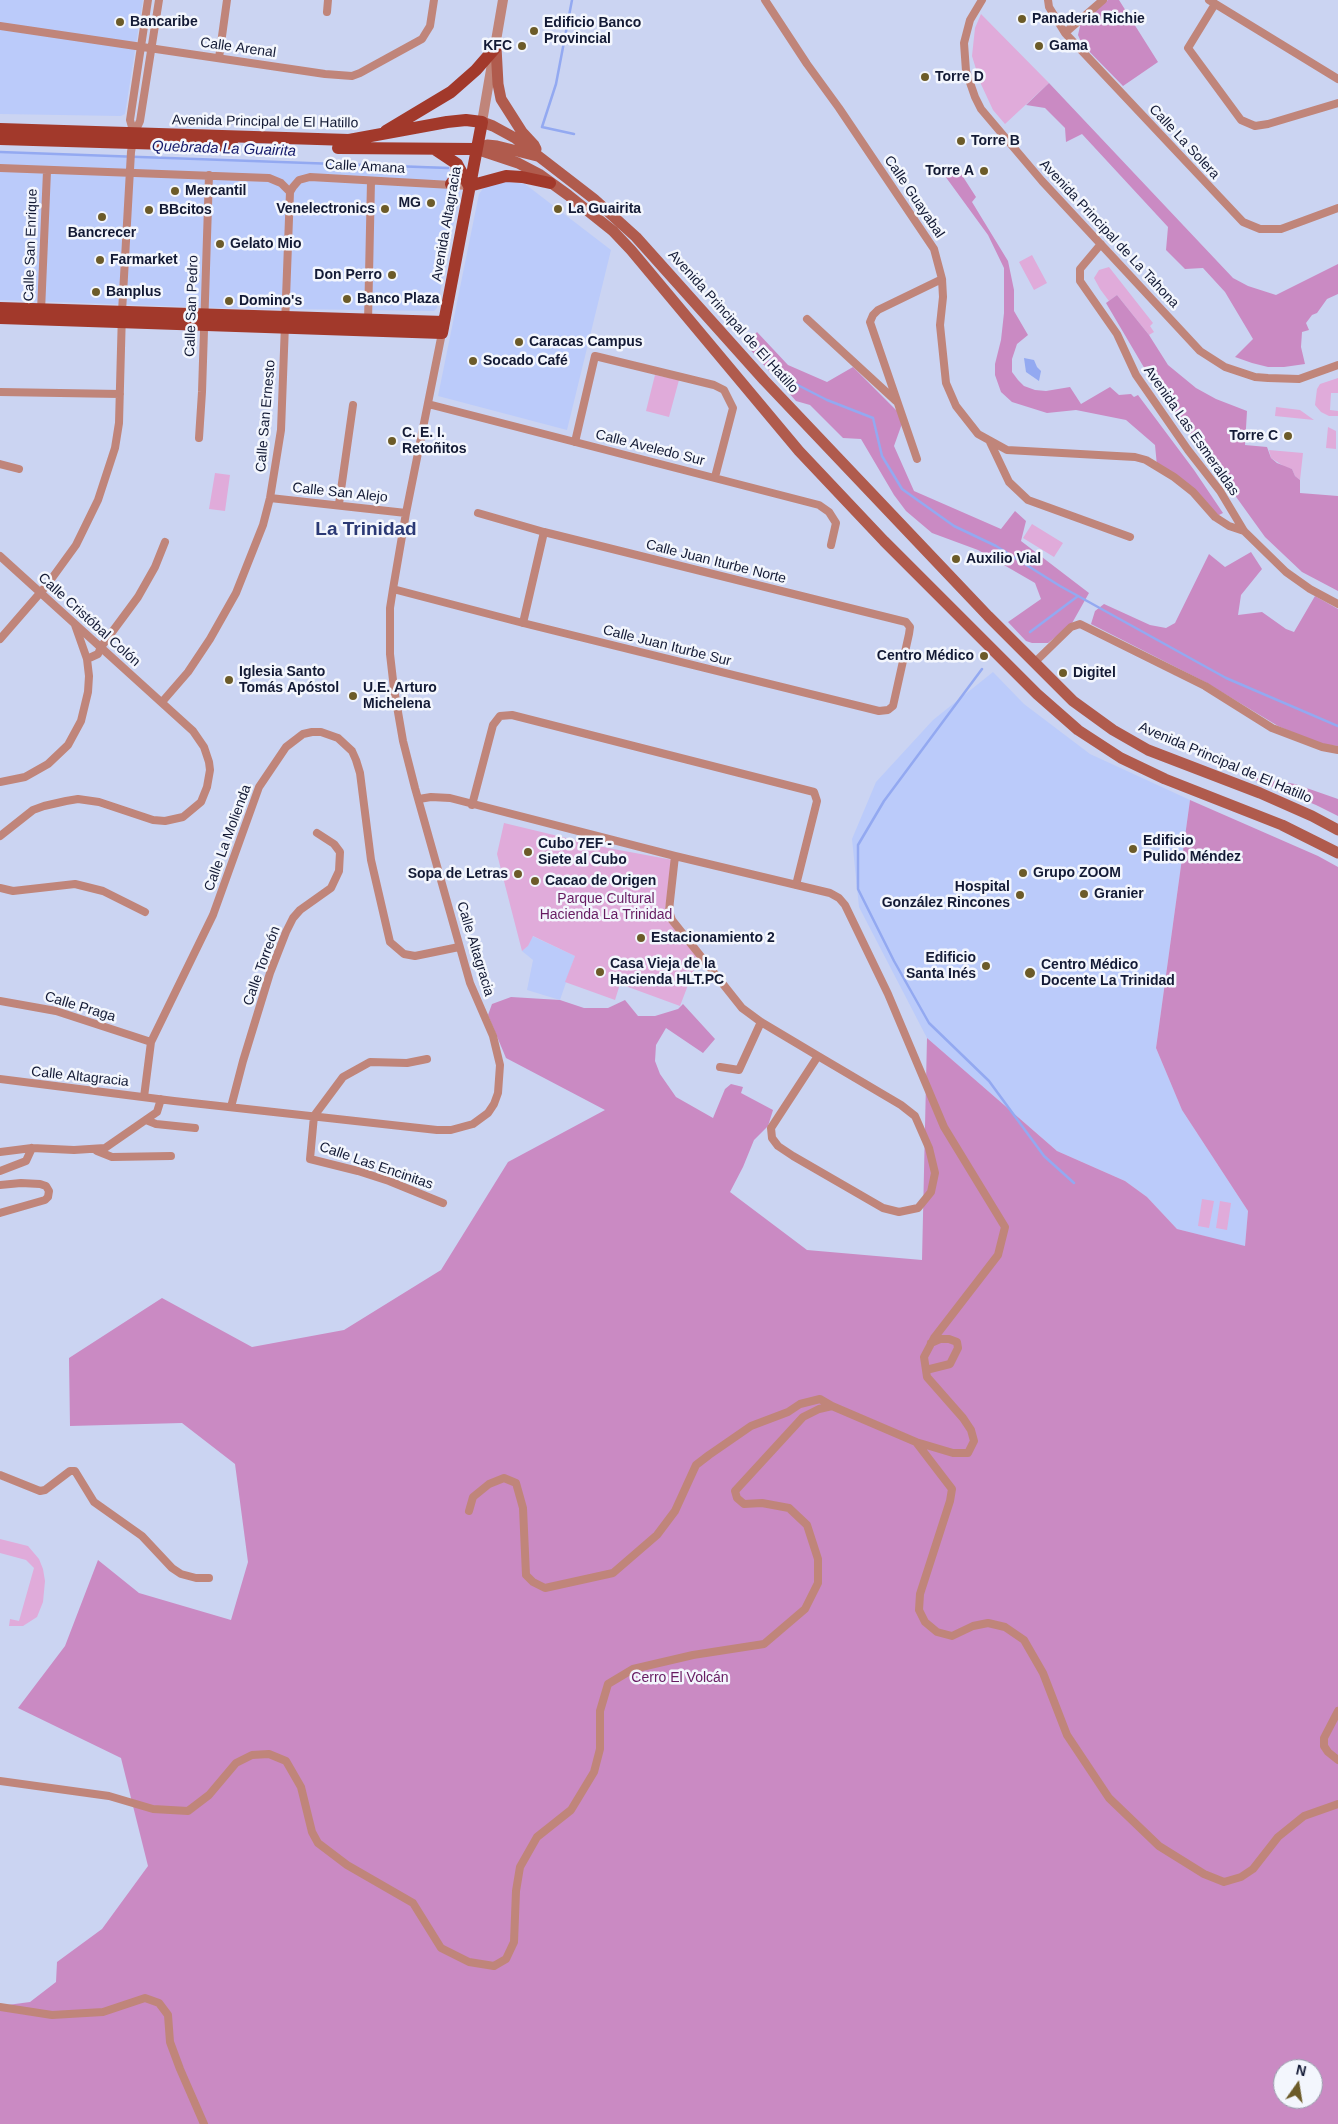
<!DOCTYPE html>
<meta charset="utf-8">
<style>
body{margin:0}
#map{position:relative;width:1338px;height:2124px;overflow:hidden;background:#cbd4f2;font-family:Helvetica,sans-serif}
canvas{display:block}
.north{position:absolute;left:1273px;top:2059px;width:50px;height:50px;box-sizing:border-box;background:#f3f6fd;border:1px solid #999ead;border-radius:50%;rotate:13deg;font-size:14px;font-weight:700;line-height:20px;text-align:center;color:#131a35}
.north::after{content:'';display:block;margin:auto;width:18px;height:22px;background:#6c5b29;clip-path:polygon(50% 0,100% 100%,50% 72%,0 100%)}
</style>
<div id="map">
<canvas width="1338" height="2124"></canvas>
<div class="north">N</div>
</div>
<script>
const c = document.querySelector('canvas').getContext('2d');
c.lineJoin = 'round';
function paint(path, color) {
  c.fillStyle = color;
  c.fill(path, 'evenodd');
}
function poly(rows) {
  const path = new Path2D();
  for (const r of rows) {
    path.moveTo(r[0], r[1]);
    for (let i = 2; i < r.length; i += 2) path.lineTo(r[i], r[i + 1]);
  }
  return path;
}
function strokePath(path, color, width, dash) {
  c.strokeStyle = color;
  c.lineWidth = width;
  c.lineCap = dash ? 'butt' : 'round';
  c.setLineDash(dash || []);
  c.stroke(path);
}
function write(font, color, halo, rows, align = 'center') {
  c.font = font + ' Helvetica,sans-serif';
  c.lineWidth = 5;
  c.setLineDash([]);
  c.textBaseline = 'middle';
  c.strokeStyle = halo;
  c.fillStyle = color;
  for (const [text, x, y, turn = 0] of rows) {
    c.save();
    c.translate(x, y);
    c.rotate((+turn || 0) * Math.PI / 180);
    c.textAlign = isNaN(turn) ? turn : align;
    if (halo) c.strokeText(text, 0, 0);
    c.fillText(text, 0, 0);
    c.restore();
  }
}
const built = poly([
 [0,0,143,0,125,114,121,116,0,114],
 [0,152,457,167,464,173,437,308,434,311,221,308,0,300],
 [502,181,525,184,611,250,567,430,438,396,479,194,485,186],
 [993,672,1024,704,1090,754,1190,800,1156,1048,1182,1110,1248,1211,1245,1247,1177,1229,1147,1197,1125,1181,1057,1151,927,1038,859,907,852,839,876,782,933,720],
 [532,936,575,956,560,1000,527,990,533,960,522,951,528,946]
]);
const green = poly([
 [981,14,1049,83,1005,124,993,110,980,82,972,56,975,28],
 [1032,255,1047,283,1034,290,1019,262],
 [1109,267,1153,323,1150,326,1154,332,1149,335,1117,295,1109,301,1100,289,1094,278,1099,270],
 [655,375,679,380,669,417,646,411],
 [1338,378,1338,393,1331,393,1330,410,1338,411,1338,416,1329,416,1321,412,1315,405,1317,389,1320,384],
 [1276,407,1300,410,1314,420,1275,416],
 [1328,427,1336,431,1336,449,1326,448],
 [1269,450,1303,453,1300,480,1295,476,1292,469,1285,467,1271,458],
 [215,473,230,475,225,511,209,509],
 [1032,524,1063,543,1054,557,1023,538],
 [504,823,608,848,673,860,665,910,698,959,680,1006,620,984,615,1000,565,982,575,956,533,936,528,946,522,951,497,854],
 [1202,1199,1214,1201,1209,1228,1198,1226],
 [1220,1201,1231,1203,1227,1230,1216,1228],
 [0,1539,28,1546,39,1559,43,1569,45,1581,43,1602,37,1617,23,1626,9,1626,10,1619,19,1621,34,1568,26,1560,0,1553]
]);
const forest = poly([
 [1108,0,1119,0,1158,62,1123,86,1082,44,1078,35,1081,22],
 [1049,83,1233,278,1248,286,1276,295,1338,264,1338,294,1327,299,1317,313,1312,315,1306,323,1309,330,1302,332,1301,347,1305,364,1284,367,1268,367,1252,363,1235,357,1253,339,1225,292,1203,268,1185,269,1166,250,1168,227,1082,134,1066,142,1065,128,1045,108,1026,105],
 [958,169,976,197,972,202,1008,261,1014,290,1014,311,1028,335,1017,344,1012,359,1012,372,1018,380,1024,386,1035,390,1046,391,1070,387,1081,404,1110,387,1119,395,1131,394,1134,397,1138,395,1194,470,1223,513,1215,517,1193,492,1157,466,1155,445,1126,420,1076,410,1047,413,1012,402,1001,392,995,375,995,364,1001,340,1004,313,1004,268,988,235,945,176],
 [1117,295,1149,335,1168,365,1196,388,1216,399,1247,411,1245,445,1267,447,1271,458,1277,463,1292,469,1295,476,1300,480,1300,493,1338,496,1338,591,1302,572,1265,537,1149,376,1106,303],
 [757,332,788,365,827,382,853,367,904,418,894,446,914,491,1001,529,1015,511,1026,521,1021,541,1089,593,1071,625,1048,643,1032,643,1026,641,1008,622,1041,599,1035,583,978,550,932,533,906,511,894,495,861,439,843,438,810,405,796,401,746,345],
 [1251,552,1262,569,1241,595,1238,615,1262,612,1286,629,1294,632,1315,596,1338,609,1338,746,1319,744,1278,726,1205,682,1091,624,1095,611,1104,604,1150,625,1166,628,1175,623,1209,554,1225,567],
 [1245,776,1295,784,1338,799,1338,816,1316,805],
 [1190,800,1318,856,1338,867,1338,2124,0,2124,0,2006,30,2002,56,1982,57,1962,102,1929,148,1866,121,1758,18,1708,65,1646,98,1560,139,1593,231,1620,248,1562,235,1464,182,1423,70,1426,69,1358,162,1298,252,1347,344,1330,441,1270,508,1162,605,1110,506,1058,488,1015,492,1004,511,997,560,1000,584,1008,608,1008,625,1000,638,1016,655,1016,678,1009,683,1004,715,1039,703,1053,666,1028,656,1045,655,1061,660,1074,676,1097,713,1118,725,1089,731,1084,743,1087,741,1093,773,1110,768,1126,754,1140,743,1167,730,1192,807,1250,922,1260,927,1038,1057,1151,1125,1181,1147,1197,1177,1229,1245,1246,1248,1211,1182,1110,1156,1048],
 [1283,2069,1313,2069,1313,2099,1283,2099]
]);
const water = poly([
 [1024,358,1034,360,1037,367,1041,371,1039,381,1026,372]
]);
const stream = poly([
 [572,0,556,84,542,127,574,134],
 [0,152,448,168],
 [760,347,784,378,827,400,873,418,882,456,902,489,954,526,996,546,1060,586,1226,678,1338,726],
 [1030,632,1078,596],
 [982,669,884,801,858,845,858,889,894,961,929,1023,989,1081,1044,1156,1074,1183]
]);
const minor = poly([
 [765,0,807,64,839,108,934,249,942,279,943,297,940,325,946,383,956,406,978,434,1007,450,1135,457,1146,460,1174,477,1193,492,1215,517,1229,526,1244,531],
 [982,0,970,20,964,43,966,71,975,97,981,109,1042,181,1200,351,1225,367,1255,377,1268,378,1299,379,1338,365],
 [1048,0,1049,7,1065,33,1243,222,1260,229,1281,229,1338,208],
 [1209,0,1338,79],
 [1215,4,1188,48,1241,120,1255,126,1268,124,1338,103],
 [327,12,328,0],
 [0,26,325,74,352,76,360,73,422,39,430,26,434,0],
 [1065,33,1103,0],
 [219,58,227,0],
 [134,134,130,120,148,0],
 [0,168,269,178,281,183,290,192],
 [1101,244,1080,269,1080,281,1117,334,1136,375,1188,450,1220,491,1244,531,1286,572,1310,589,1338,604],
 [41,311,47,171],
 [807,319,896,401],
 [368,322,371,181],
 [0,392,120,394],
 [428,404,819,505,829,512,836,523,831,545],
 [199,438,202,392,209,175],
 [575,442,595,356,714,385,724,390,733,408,715,477],
 [990,442,1009,482,1028,500,1130,537],
 [917,459,870,322,873,315,878,310,942,279],
 [0,464,19,469],
 [270,498,406,513],
 [339,504,353,405],
 [0,556,193,731,204,747,209,762,210,770,207,787,201,802,183,817,165,821,153,820,99,802,78,799,66,801,44,806,33,810,0,836],
 [393,589,523,623,879,711,888,710,893,706,909,634,910,627,906,622,544,532,478,513],
 [523,623,544,532],
 [0,639,47,585,76,545,98,500,115,448,119,423,122,312,131,152,134,134,140,121,159,0],
 [87,659,98,654,101,647,138,597,155,567,165,542],
 [1035,662,1071,627,1080,624,1205,686,1272,728,1322,747,1338,750],
 [162,702,188,672,210,639,236,593,263,525,270,498,281,430,290,192,293,187,299,180,310,177,469,186],
 [0,782,25,777,48,764,68,745,81,721,88,692,89,676,87,659,75,625],
 [472,805,493,725,500,716,512,715,814,792,817,801,796,885],
 [675,856,670,901,669,911,672,920,742,1008,761,1022,818,1056,901,1105,915,1116,929,1148,935,1173,931,1192,918,1208,899,1212,883,1208,793,1156,778,1146,772,1138,771,1128,818,1056],
 [0,888,13,891,75,884,103,891,145,912],
 [0,1001,56,1011,151,1042],
 [427,1059,407,1063,370,1062,343,1077,314,1116,310,1159,358,1171,389,1181,443,1203],
 [720,1067,739,1070,761,1022],
 [0,1079,174,1101,437,1130,451,1130,473,1124,488,1113,494,1104,498,1093,500,1065,493,1036,470,983,415,788,403,741,394,689,390,654,390,608,393,589,406,513,442,333],
 [144,1097,151,1042,213,915,259,787,286,747,303,734,312,732,321,732,338,738,352,751,356,760,360,773,371,860,390,942,404,954,415,956,459,947],
 [231,1107,243,1061,270,973,286,932,293,918,300,910,331,888,339,871,340,852,334,844,317,833],
 [146,1120,156,1124,195,1128],
 [97,1151,112,1157,171,1156],
 [0,1152,32,1148,74,1150,105,1148,157,1112,161,1099],
 [0,1171,26,1161,32,1148],
 [0,1185,21,1183,40,1184,46,1186,49,1191,48,1197,45,1200,0,1213],
 [926,1370,950,1364,958,1348,957,1342,949,1339,940,1339,931,1343],
 [916,1442,952,1489,950,1501,920,1594,919,1610,925,1622,937,1632,952,1636,973,1626,988,1623,1005,1627,1024,1640,1043,1673,1067,1735,1109,1798,1159,1846,1204,1874,1224,1882,1241,1877,1253,1869,1278,1837,1304,1816,1338,1804],
 [0,1475,40,1491,45,1490,70,1471,75,1471,94,1502,142,1536,172,1568,181,1574,196,1578,209,1578],
 [469,1511,473,1497,489,1484,504,1478,516,1483,523,1508,526,1575,533,1582,545,1588,613,1573,657,1535,675,1511,696,1465,709,1455,751,1426,788,1412,800,1404,820,1399,832,1406],
 [1338,1711,1324,1738,1324,1746,1328,1752,1338,1760],
 [0,1781,109,1796,153,1809,188,1811,209,1795,236,1763,252,1755,269,1754,286,1761,301,1787,312,1832,318,1843,347,1865,413,1903,441,1948,469,1962,494,1966,506,1959,514,1942,516,1891,520,1867,537,1837,571,1810,594,1772,600,1749,600,1711,608,1684,633,1669,693,1655,764,1644,805,1609,818,1583,818,1559,807,1525,789,1508,762,1503,744,1504,737,1498,735,1491,803,1417,819,1409,832,1406,916,1442,953,1453,968,1453,974,1441,971,1430,963,1418,927,1377,924,1357,934,1338,998,1255,1005,1227,944,1127,888,994,845,905,839,898,830,893,675,856,450,798,431,797,419,799],
 [0,2007,52,2015,103,2012,145,1998,159,2003,168,2015,170,2042,180,2069,204,2124]
]);
const tertiary = poly([
 [482,122,503,0]
]);
const secondary = poly([
 [496,47,498,84,501,99,522,132,534,145,536,149],
 [482,122,493,126,515,138,594,199,636,237,764,380,988,616,1073,701,1113,730,1148,750,1260,793,1312,816,1338,830],
 [476,149,518,163,539,174,568,195,613,231,631,250,799,451,884,541,1037,694,1078,730,1121,758,1165,779,1282,825,1338,853],
 [477,149,487,145,497,146,537,156]
]);
const primary = poly([
 [0,129,349,140,447,122,466,120,482,122,442,333,0,318],
 [386,131,451,92,476,70,496,47],
 [0,139,233,146],
 [338,148,476,149],
 [436,150,457,164,469,186],
 [451,184,456,177,457,164],
 [469,186,506,176,522,177,550,183],
 [0,308,444,322]
]);
const markers = [
 [1022,19,5,"#6c5b29"],
 [120,22,5,"#6c5b29"],
 [534,31,5,"#6c5b29"],
 [522,46,5,"#6c5b29"],
 [1039,46,5,"#6c5b29"],
 [925,77,5,"#6c5b29"],
 [961,141,5,"#6c5b29"],
 [984,171,5,"#6c5b29"],
 [175,191,5,"#6c5b29"],
 [431,203,5,"#6c5b29"],
 [385,209,5,"#6c5b29"],
 [558,209,5,"#6c5b29"],
 [149,210,5,"#6c5b29"],
 [102,217,5,"#6c5b29"],
 [220,244,5,"#6c5b29"],
 [100,260,5,"#6c5b29"],
 [392,275,5,"#6c5b29"],
 [96,292,5,"#6c5b29"],
 [347,299,5,"#6c5b29"],
 [229,301,5,"#6c5b29"],
 [519,342,5,"#6c5b29"],
 [473,361,5,"#6c5b29"],
 [1288,436,5,"#6c5b29"],
 [392,441,5,"#6c5b29"],
 [956,559,5,"#6c5b29"],
 [984,656,5,"#6c5b29"],
 [1063,673,5,"#6c5b29"],
 [229,680,5,"#6c5b29"],
 [353,696,5,"#6c5b29"],
 [1133,849,5,"#6c5b29"],
 [528,852,5,"#6c5b29"],
 [1023,873,5,"#6c5b29"],
 [518,874,5,"#6c5b29"],
 [535,881,5,"#6c5b29"],
 [1084,894,5,"#6c5b29"],
 [1020,895,5,"#6c5b29"],
 [641,938,5,"#6c5b29"],
 [986,966,5,"#6c5b29"],
 [600,972,5,"#6c5b29"],
 [1030,973,6,"#6c5b29"]
];
const poiNames = [
 ["Panaderia Richie",1032,19],
 ["Bancaribe",130,22],
 ["Edificio Banco",544,23],
 ["Provincial",544,39],
 ["KFC",512,46,"right"],
 ["Gama",1049,46],
 ["Torre D",935,77],
 ["Torre B",971,141],
 ["Torre A",974,171,"right"],
 ["Mercantil",185,191],
 ["MG",421,203,"right"],
 ["Venelectronics",375,209,"right"],
 ["La Guairita",568,209],
 ["BBcitos",159,210],
 ["Bancrecer",102,233,"center"],
 ["Gelato Mio",230,244],
 ["Farmarket",110,260],
 ["Don Perro",382,275,"right"],
 ["Banplus",106,292],
 ["Banco Plaza",357,299],
 ["Domino's",239,301],
 ["Caracas Campus",529,342],
 ["Socado Café",483,361],
 ["C. E. I.",402,433],
 ["Retoñitos",402,449],
 ["Torre C",1278,436,"right"],
 ["Auxilio Vial",966,559],
 ["Centro Médico",974,656,"right"],
 ["Iglesia Santo",239,672],
 ["Tomás Apóstol",239,688],
 ["Digitel",1073,673],
 ["U.E. Arturo",363,688],
 ["Michelena",363,704],
 ["Edificio",1143,841],
 ["Pulido Méndez",1143,857],
 ["Cubo 7EF -",538,844],
 ["Siete al Cubo",538,860],
 ["Grupo ZOOM",1033,873],
 ["Sopa de Letras",508,874,"right"],
 ["Cacao de Origen",545,881],
 ["Hospital",1010,887,"right"],
 ["González Rincones",1010,903,"right"],
 ["Granier",1094,894],
 ["Estacionamiento 2",651,938],
 ["Edificio",976,958,"right"],
 ["Santa Inés",976,974,"right"],
 ["Casa Vieja de la",610,964],
 ["Hacienda HLT.PC",610,980],
 ["Centro Médico",1041,965],
 ["Docente La Trinidad",1041,981]
];
const streetNames = [
 ["Calle Arenal",238,48,8],
 ["Avenida Principal de El Hatillo",265,122,1],
 ["Calle La Solera",1184,142,47],
 ["Calle Amana",365,167,3],
 ["Calle Guayabal",914,197,56],
 ["Avenida Altagracia",447,224,-80],
 ["Avenida Principal de La Tahona",1109,234,47],
 ["Calle San Enrique",31,245,-88],
 ["Calle San Pedro",192,306,-88],
 ["Avenida Principal de El Hatillo",733,322,48],
 ["Calle San Ernesto",266,416,-85],
 ["Avenida Las Esmeraldas",1191,431,55],
 ["Calle Aveledo Sur",650,448,14],
 ["Calle San Alejo",340,493,6],
 ["Calle Juan Iturbe Norte",716,562,14],
 ["Calle Cristóbal Colón",89,620,42],
 ["Calle Juan Iturbe Sur",667,646,14],
 ["Avenida Principal de El Hatillo",1225,763,23],
 ["Calle La Molienda",228,838,-70],
 ["Calle Altagracia",475,949,73],
 ["Calle Torreón",262,966,-70],
 ["Calle Praga",80,1007,17],
 ["Calle Altagracia",80,1077,6],
 ["Calle Las Encinitas",376,1166,19]
];
const parkNames = [
 ["Parque Cultural",606,899],
 ["Hacienda La Trinidad",606,915],
 ["Cerro El Volcán",680,1678]
];
const waterNames = [
 ["Quebrada La Guairita",224,149,2]
];
const districtNames = [
 ["La Trinidad",366,530]
];
paint(built, '#bbcbfa');
paint(green, '#e0abda');
paint(forest, '#ca8ac3');
paint(water, '#93a9f1');
strokePath(stream, '#93a9f1', 2.5);
strokePath(minor, '#c0857a', 8);
strokePath(tertiary, '#c0857a', 10);
strokePath(secondary, '#b05b4d', 11);
strokePath(primary, '#a2392b', 12);
for (const [x, y, r, color] of markers) {
  const dot = new Path2D();
  dot.arc(x, y, r, 0, 2 * Math.PI);
  c.fillStyle = color;
  c.fill(dot);
  strokePath(dot, '#f3f6fd', 2);
}
write('bold 14px', '#131a35', '#f3f6fd', poiNames, 'left');
write('14px', '#131a35', '#f3f6fd', streetNames);
write('14px', '#661b61', '#f3f6fd', parkNames);
write('italic 15px', '#141a6b', '#f3f6fd', waterNames);
write('bold 19px', '#2b3975', '#f3f6fd', districtNames);
</script>
